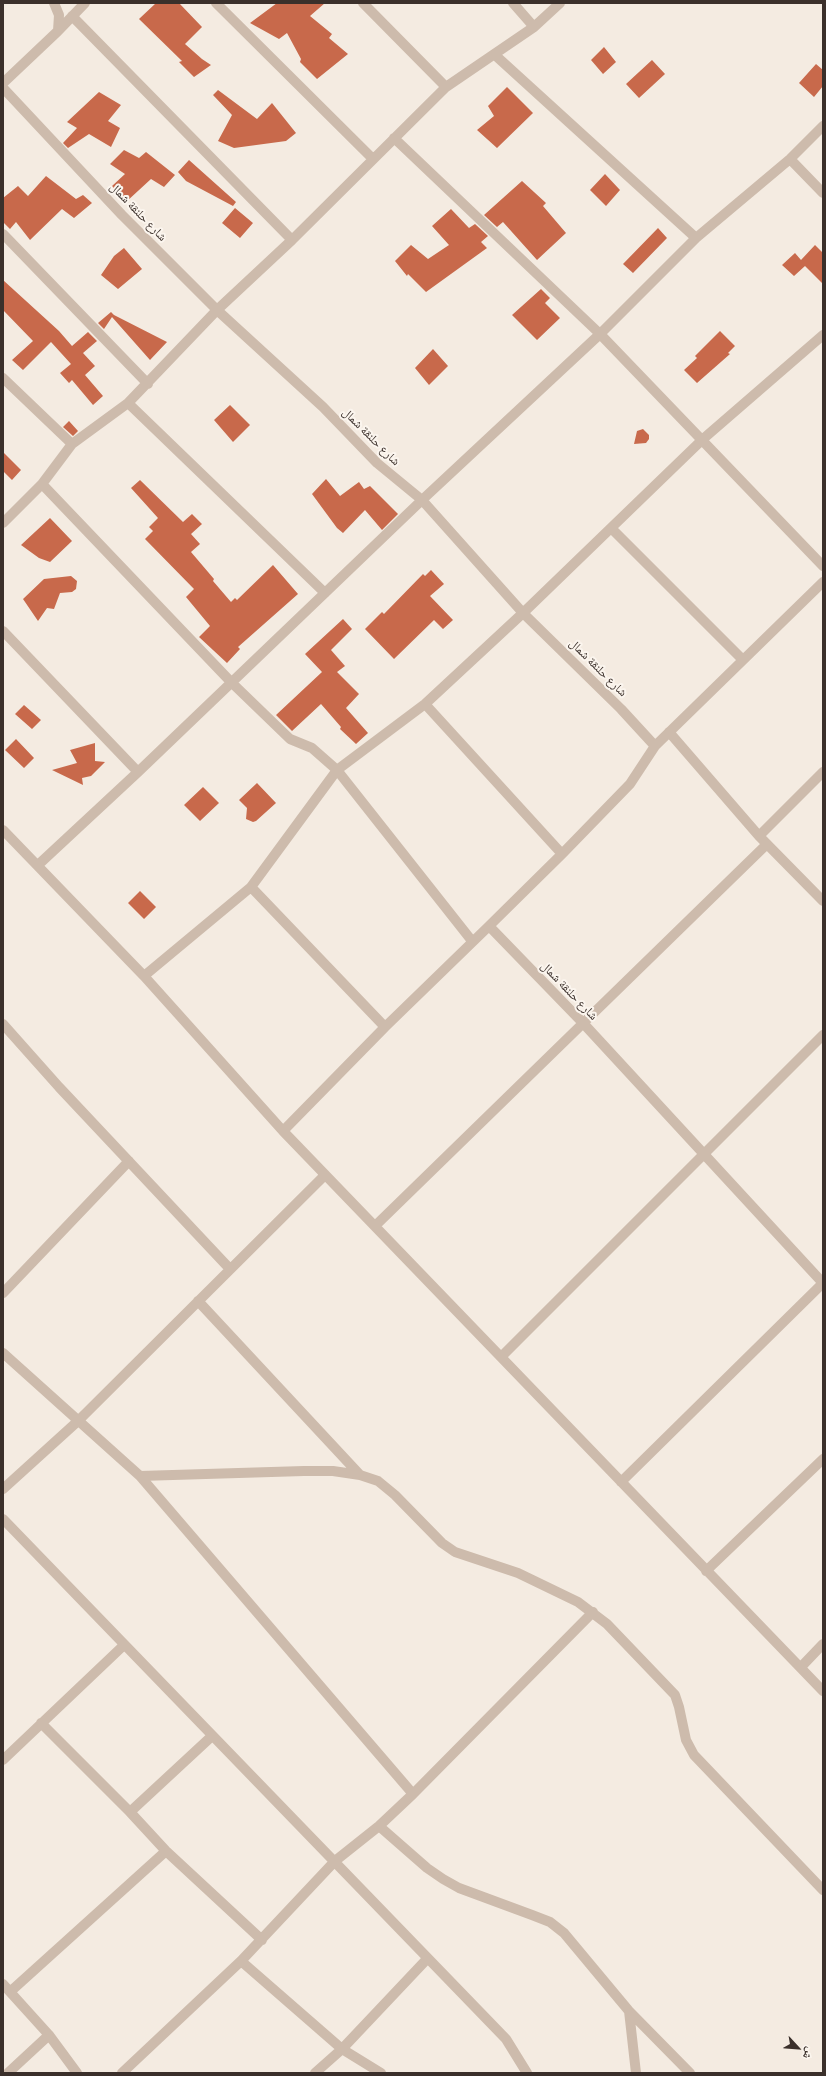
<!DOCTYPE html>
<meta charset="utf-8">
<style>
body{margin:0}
#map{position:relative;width:826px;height:2076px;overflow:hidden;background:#f4ebe1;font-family:"IBM Plex Sans","Noto Naskh Arabic",sans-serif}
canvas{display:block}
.frame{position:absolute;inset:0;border:4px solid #3b302b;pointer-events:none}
.north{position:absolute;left:778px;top:2028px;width:40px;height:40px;-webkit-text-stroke:3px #fbf5ee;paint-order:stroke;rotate:116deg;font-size:11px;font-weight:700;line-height:16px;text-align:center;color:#3b302b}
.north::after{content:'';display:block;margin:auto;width:14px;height:18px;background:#3b302b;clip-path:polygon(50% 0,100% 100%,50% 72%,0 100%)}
</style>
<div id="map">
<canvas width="826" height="2076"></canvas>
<div class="frame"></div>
<div class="north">ش</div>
</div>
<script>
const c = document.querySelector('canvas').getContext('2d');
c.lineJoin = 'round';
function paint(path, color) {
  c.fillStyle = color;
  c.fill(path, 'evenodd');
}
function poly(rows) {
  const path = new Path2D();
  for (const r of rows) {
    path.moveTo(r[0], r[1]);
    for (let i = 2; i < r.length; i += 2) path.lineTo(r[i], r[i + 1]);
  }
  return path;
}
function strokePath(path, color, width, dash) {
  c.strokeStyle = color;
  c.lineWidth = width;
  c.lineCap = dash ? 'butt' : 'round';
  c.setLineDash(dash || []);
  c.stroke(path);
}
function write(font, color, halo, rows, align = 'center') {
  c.font = font + ' "IBM Plex Sans","Noto Naskh Arabic",sans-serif';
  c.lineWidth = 4;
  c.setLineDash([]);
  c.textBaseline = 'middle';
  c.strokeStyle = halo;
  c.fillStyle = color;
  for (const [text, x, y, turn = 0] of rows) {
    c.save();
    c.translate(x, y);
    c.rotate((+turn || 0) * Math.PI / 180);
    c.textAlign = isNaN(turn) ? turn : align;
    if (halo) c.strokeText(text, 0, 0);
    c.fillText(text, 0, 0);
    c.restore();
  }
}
const building = poly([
 [156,3,179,3,202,27,185,44,202,59,211,65,194,77,179,62,182,61,139,19],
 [277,3,325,3,310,16,332,34,329,38,348,54,317,79,300,62,301,59,287,33,279,39,250,23],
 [604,47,616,62,603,74,591,60],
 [652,60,665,74,639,98,626,84],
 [816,64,823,70,823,86,814,97,799,83],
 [507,87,533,113,497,148,477,130,494,116,488,106],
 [218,90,257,119,272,103,296,133,286,141,234,148,218,141,232,115,213,95],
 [99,92,121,105,108,121,120,128,111,147,89,134,68,148,63,143,77,128,67,122],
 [124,150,139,158,146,152,175,175,164,187,151,179,126,202,112,186,125,174,110,164],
 [189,160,236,202,233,206,186,181,178,172],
 [605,174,620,190,606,206,590,190],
 [46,176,76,199,83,195,92,203,74,218,62,209,30,240,16,222,10,229,3,222,3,198,18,186,28,196],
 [522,181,546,203,543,206,566,233,537,260,503,222,497,227,484,215],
 [235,208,253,223,240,238,222,223],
 [451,209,469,228,475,224,488,236,481,242,487,248,426,292,408,274,407,276,395,261,411,245,428,259,449,245,432,226],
 [658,228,667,238,633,273,623,264],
 [815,245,823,253,823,284,805,266,794,276,782,265,795,253,801,260],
 [124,248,142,269,118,289,101,275,114,256],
 [3,280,59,331,72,346,88,332,97,341,83,353,95,366,85,375,103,396,93,405,72,380,69,383,60,373,71,364,51,342,23,370,12,360,33,341,3,310],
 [541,289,550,298,545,303,560,318,537,340,512,315],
 [111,312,114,315,167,342,150,360,112,317,104,329,98,323],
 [720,331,735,346,728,353,730,354,697,383,684,370,697,358,695,356],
 [433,349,448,366,429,385,415,368],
 [230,405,250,425,233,442,214,420],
 [69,421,78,431,73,436,63,427],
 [643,429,649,435,649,439,646,443,634,444,637,431],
 [3,452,21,470,12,480,3,471],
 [326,479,340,496,359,482,364,489,370,486,398,514,382,530,365,510,343,533,337,528,312,494],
 [140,480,183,522,192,514,202,524,191,534,200,544,191,552,214,579,213,581,231,602,235,598,237,600,273,565,298,594,238,647,240,649,227,663,199,637,210,626,186,597,194,589,145,539,153,531,149,527,158,518,131,488],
 [50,518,72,541,50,562,39,558,21,545],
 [431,570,444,584,430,596,453,620,443,629,434,620,394,659,365,629,382,612,384,614,423,574,425,576],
 [71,576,77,581,76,589,72,592,60,593,54,609,47,608,38,621,23,599,44,579],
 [343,619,352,629,331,650,345,666,337,672,359,694,346,708,368,733,356,744,340,729,341,727,321,704,292,731,276,715,322,672,305,654],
 [24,705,41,720,32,729,15,714],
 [16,739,34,758,24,768,5,750],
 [95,743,95,761,105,762,91,776,82,778,83,785,52,770,77,763,70,750],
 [257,783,276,803,256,821,253,822,246,819,247,808,239,800],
 [203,787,219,803,200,821,184,805],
 [140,891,156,907,144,919,128,903]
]);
const minor = poly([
 [216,3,373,159],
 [363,3,446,87],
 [513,3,534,27],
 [72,16,292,240],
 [58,31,85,3],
 [495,55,696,238],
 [3,83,58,31,59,15,54,3],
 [3,88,122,215,217,310,323,407,377,463,422,500,523,613,621,709,655,746,630,784,562,854,489,926,583,1023,823,1283],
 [394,138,600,334,823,566],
 [790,159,823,193],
 [3,234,148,384],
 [3,378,72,444],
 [128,403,325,593],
 [42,484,231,682,290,739,312,748,337,770,472,941],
 [3,523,42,484,72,444,128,403,217,310,292,240,446,87,534,27,560,3],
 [611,528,743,660],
 [3,631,138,772],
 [425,704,562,854],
 [669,732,759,836,823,901],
 [655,746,823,582],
 [3,830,144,976,283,1131,823,1691],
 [759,836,823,772],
 [38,865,138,772,422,500,600,334,696,238,790,159,823,126],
 [251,887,385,1027],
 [144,976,251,887,337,770,425,704,523,613,703,439,823,335],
 [3,1024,59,1087,230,1269],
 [283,1131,385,1027,489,926],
 [375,1226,767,844],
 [3,1293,129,1161],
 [198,1301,360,1475],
 [3,1353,140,1476,413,1794],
 [501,1357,823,1035],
 [140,1476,304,1471,333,1471,360,1475,378,1481,395,1495,442,1543,455,1552,518,1573,578,1602,607,1624,675,1695,679,1707,686,1740,694,1755,823,1890],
 [621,1482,823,1283],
 [3,1489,78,1421,325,1175],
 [3,1519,506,2039,527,2073],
 [706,1571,823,1459],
 [801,1667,823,1644],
 [41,1723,130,1812,166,1851,262,1940],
 [3,1760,124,1645],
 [130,1812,212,1736],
 [379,1826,427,1868,443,1879,459,1888,532,1915,550,1922,564,1933,629,2011,690,2073],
 [241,1961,342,2049,381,2073],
 [3,1984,49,2035,77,2073],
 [11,1991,166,1851],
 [629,2011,636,2073],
 [8,2073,49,2035],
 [122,2073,241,1961,335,1861,379,1826,413,1794,593,1612],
 [315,2073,342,2049,427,1959]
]);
const streetNames = [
 ["شارع حلنقة شمال",138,212,46],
 ["شارع حلنقة شمال",371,437,45],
 ["شارع حلنقة شمال",598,668,45],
 ["شارع حلنقة شمال",569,991,46]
];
paint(building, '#c8694b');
strokePath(minor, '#cdbbac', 10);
write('12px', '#3b302b', '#fbf5ee', streetNames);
</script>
